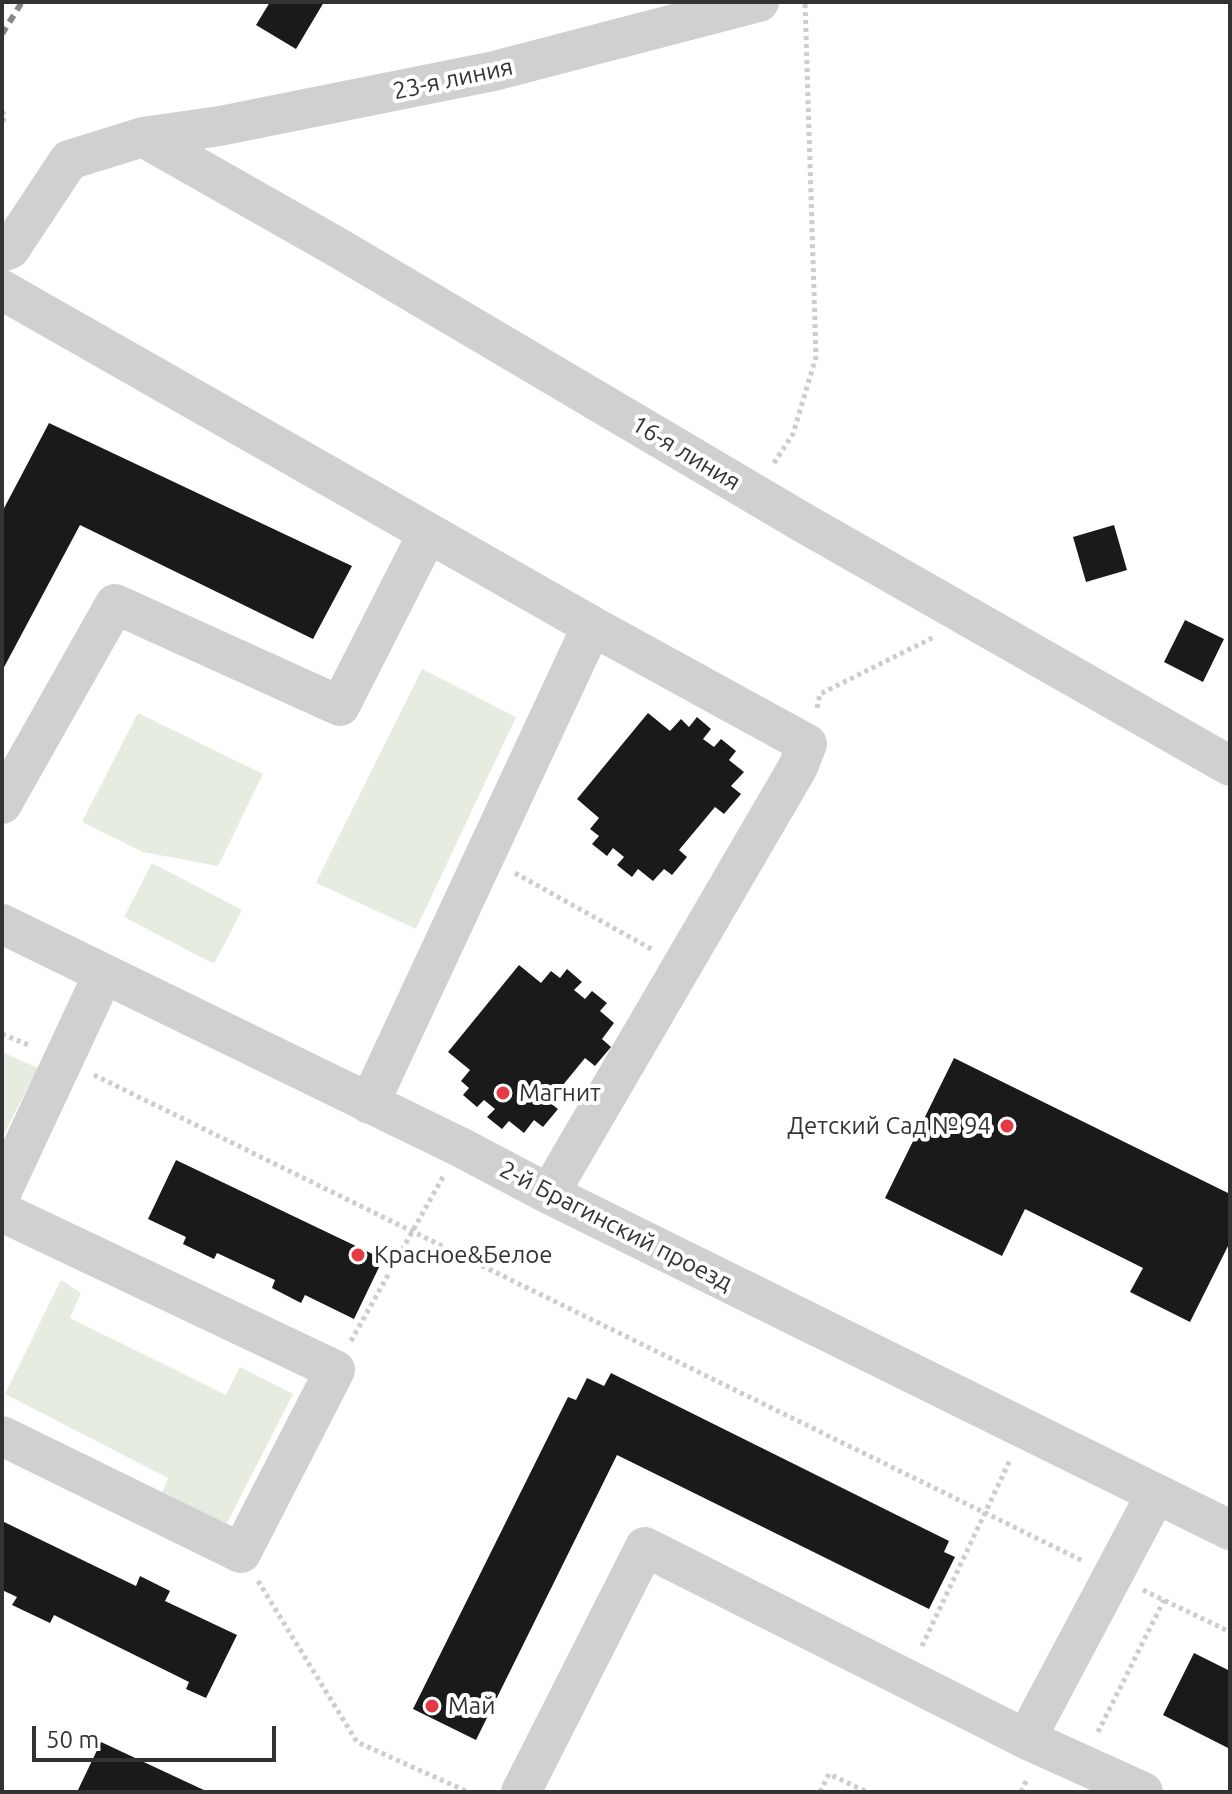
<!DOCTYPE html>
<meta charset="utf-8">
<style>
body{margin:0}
#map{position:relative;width:1232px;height:1794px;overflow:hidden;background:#fff;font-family:Ubuntu,sans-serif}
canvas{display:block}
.frame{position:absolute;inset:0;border:4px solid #333;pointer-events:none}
.scale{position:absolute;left:32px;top:1726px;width:244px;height:36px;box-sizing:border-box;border:4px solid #333;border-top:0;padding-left:10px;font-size:24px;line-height:28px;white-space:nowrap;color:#333;-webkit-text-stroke:6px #fff;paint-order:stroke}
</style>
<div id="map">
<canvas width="1232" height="1794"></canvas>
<div class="frame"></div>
<div class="scale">50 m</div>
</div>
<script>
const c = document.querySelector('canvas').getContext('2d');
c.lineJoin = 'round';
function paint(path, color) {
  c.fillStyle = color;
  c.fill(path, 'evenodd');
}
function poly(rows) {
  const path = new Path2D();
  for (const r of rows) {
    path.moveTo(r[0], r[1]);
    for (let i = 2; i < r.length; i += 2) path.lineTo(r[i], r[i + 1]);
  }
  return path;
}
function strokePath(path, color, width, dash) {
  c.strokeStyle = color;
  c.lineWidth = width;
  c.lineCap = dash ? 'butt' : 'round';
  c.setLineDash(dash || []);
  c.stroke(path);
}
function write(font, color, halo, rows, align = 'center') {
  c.font = font + ' Ubuntu,sans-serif';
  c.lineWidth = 8;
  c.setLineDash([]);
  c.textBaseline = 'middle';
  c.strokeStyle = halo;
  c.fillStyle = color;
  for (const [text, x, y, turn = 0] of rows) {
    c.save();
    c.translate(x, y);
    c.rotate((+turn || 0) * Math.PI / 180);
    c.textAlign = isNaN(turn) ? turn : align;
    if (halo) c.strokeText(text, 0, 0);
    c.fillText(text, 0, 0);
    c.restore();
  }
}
const green = poly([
 [422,669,516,717,416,929,316,883],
 [138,713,263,774,218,866,143,852,82,822],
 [152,863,242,910,214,964,124,917],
 [2,1052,38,1068,2,1138],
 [61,1280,81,1293,70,1318,226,1395,240,1367,293,1394,225,1527,160,1498,168,1478,5,1394]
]);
const building = poly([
 [270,2,324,2,296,49,256,25],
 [49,423,352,566,313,639,80,525,2,671,2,512],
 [1114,525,1127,570,1086,582,1073,537],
 [1185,620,1224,639,1203,682,1164,662],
 [648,713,670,731,681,719,689,727,697,717,711,729,703,739,714,747,721,739,736,751,729,760,744,772,731,786,741,794,724,814,715,807,679,850,687,857,672,875,664,869,653,881,638,869,632,877,617,865,624,857,613,848,607,856,592,844,599,836,590,829,599,818,577,799],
 [519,965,541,983,551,971,560,978,567,969,582,982,574,990,585,999,592,991,607,1003,600,1011,614,1023,602,1039,611,1047,595,1066,585,1058,549,1102,558,1109,543,1127,534,1120,524,1133,509,1121,502,1129,487,1117,495,1109,484,1100,477,1107,463,1095,469,1088,461,1081,470,1070,448,1052],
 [954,1058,1230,1194,1230,1242,1190,1322,1130,1292,1143,1268,1025,1209,1002,1256,885,1198],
 [176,1160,383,1259,354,1319,305,1295,301,1303,272,1288,275,1280,217,1253,214,1259,183,1244,186,1237,148,1219],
 [611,1373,949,1541,944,1552,955,1557,929,1609,617,1455,476,1740,413,1709,568,1397,576,1400,587,1378,604,1386],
 [2,1521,136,1586,140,1576,170,1591,165,1601,237,1635,206,1698,186,1689,189,1682,54,1615,50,1623,12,1605,17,1597,2,1590],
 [1194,1653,1230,1671,1230,1749,1163,1715],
 [101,1742,208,1792,77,1792]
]);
const path = poly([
 [2,112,6,116,2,122],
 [774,463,793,434,816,357,805,2],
 [817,708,820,694,934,637],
 [515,873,653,950],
 [2,1034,31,1046],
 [94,1075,1083,1561],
 [351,1341,444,1175],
 [258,1581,357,1742,468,1792],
 [1143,1590,1230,1632],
 [922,1646,1010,1460],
 [1098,1732,1164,1600],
 [820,1792,829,1774,867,1792],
 [1021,1792,1027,1779]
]);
const minor = poly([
 [143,137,335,246,802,522,1230,766],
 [2,252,10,249,69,160,143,137,220,126,494,71,759,2],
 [2,290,592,626,369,1104],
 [2,804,115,604,340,706,427,535],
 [2,924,460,1147,549,1194,1230,1530],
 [2,1191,103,975],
 [549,1194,798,767,807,744,592,626],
 [2,1212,335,1370,241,1553,2,1436],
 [1026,1739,1143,1792],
 [521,1792,645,1547,1026,1739,1156,1494]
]);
const rail = poly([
 [2,34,22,2]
]);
const markers = [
 [503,1093,8,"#e63946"],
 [1007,1126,8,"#e63946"],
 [358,1255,8,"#e63946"],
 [432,1706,8,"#e63946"]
];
const streetNames = [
 ["23-я линия",453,79,-12],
 ["16-я линия",686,453,31],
 ["2-й Брагинский проезд",616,1226,27]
];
const poiNames = [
 ["Магнит",519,1093],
 ["Детский Сад № 94",991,1126,"right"],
 ["Красное&Белое",374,1255],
 ["Май",448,1706]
];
paint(green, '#e6ecdf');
paint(building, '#1a1a1a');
strokePath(path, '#cdcdcd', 5, [4, 4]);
strokePath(minor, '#d0d0d0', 40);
strokePath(rail, '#888', 6, [8, 6]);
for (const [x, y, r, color] of markers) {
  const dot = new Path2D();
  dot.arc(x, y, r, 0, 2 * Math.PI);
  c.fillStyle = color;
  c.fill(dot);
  strokePath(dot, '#fff', 3);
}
write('24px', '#333', '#fff', streetNames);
write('24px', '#333', '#fff', poiNames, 'left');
</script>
